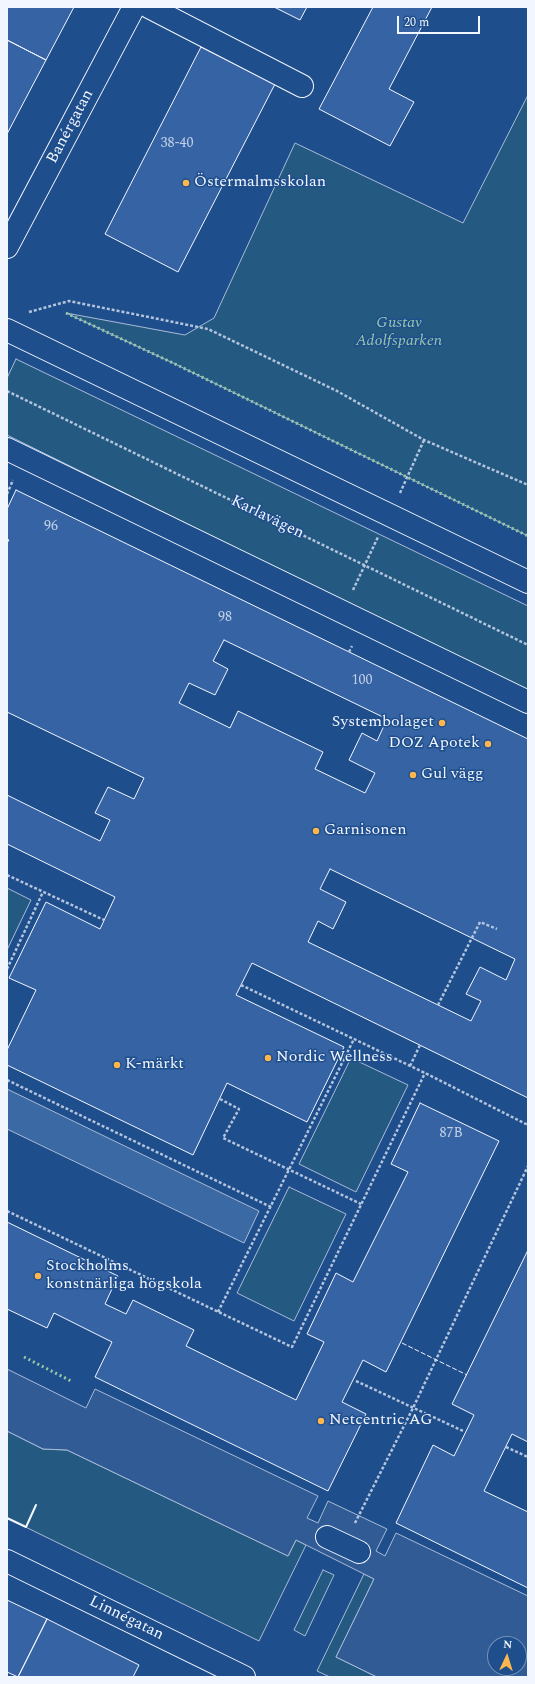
<!DOCTYPE html>
<meta charset="utf-8">
<style>
body{margin:0}
#map{position:relative;width:535px;height:1684px;overflow:hidden;background:#1f4e8c;font-family:Spectral,serif}
canvas{display:block}
.frame{position:absolute;inset:0;border:8px solid #f2f6ff;pointer-events:none}
.north{position:absolute;left:487px;top:1636px;width:40px;height:40px;box-sizing:border-box;background:#1f4e8c;border:1px solid #7391ba;border-radius:50%;rotate:4deg;font-size:11px;font-weight:700;line-height:16px;text-align:center;color:#f2f6ff}
.north::after{content:'';display:block;margin:auto;width:14px;height:18px;background:#ffb74d;clip-path:polygon(50% 0,100% 100%,50% 72%,0 100%)}
.scale{position:absolute;left:397px;top:16px;width:83px;height:18px;box-sizing:border-box;border:2px solid #f2f6ff;border-top:0;padding-left:5px;font-size:12px;line-height:14px;white-space:nowrap;color:#f2f6ff;-webkit-text-stroke:3px #1f4e8c;paint-order:stroke}
</style>
<div id="map">
<canvas width="535" height="1684"></canvas>
<div class="frame"></div>
<div class="north">N</div>
<div class="scale">20 m</div>
</div>
<script>
const c = document.querySelector('canvas').getContext('2d');
c.lineJoin = 'round';
function paint(path, color) {
  c.fillStyle = color;
  c.fill(path, 'evenodd');
}
function poly(rows) {
  const path = new Path2D();
  for (const r of rows) {
    path.moveTo(r[0], r[1]);
    for (let i = 2; i < r.length; i += 2) path.lineTo(r[i], r[i + 1]);
  }
  return path;
}
function strokePath(path, color, width, dash) {
  c.strokeStyle = color;
  c.lineWidth = width;
  c.lineCap = dash ? 'butt' : 'round';
  c.setLineDash(dash || []);
  c.stroke(path);
}
function write(font, color, halo, rows, align = 'center') {
  c.font = font + ' Spectral,serif';
  c.lineWidth = 3;
  c.setLineDash([]);
  c.textBaseline = 'middle';
  c.strokeStyle = halo;
  c.fillStyle = color;
  for (const [text, x, y, turn = 0] of rows) {
    c.save();
    c.translate(x, y);
    c.rotate((+turn || 0) * Math.PI / 180);
    c.textAlign = isNaN(turn) ? turn : align;
    if (halo) c.strokeText(text, 0, 0);
    c.fillText(text, 0, 0);
    c.restore();
  }
}
const green = poly([
 [528,95,528,536,173,363,66,313,185,335,214,318,295,143,463,223,528,95],
 [16,359,528,606,528,692,7,435,7,378,16,359],
 [7,888,31,900,7,950,7,888],
 [351,1058,408,1085,356,1192,299,1164,351,1058],
 [289,1187,346,1214,294,1321,237,1293,289,1187],
 [7,1431,43,1449,67,1450,288,1556,296,1540,306,1545,259,1641,7,1518,7,1431],
 [323,1570,334,1575,305,1636,294,1630,323,1570],
 [364,1574,374,1579,336,1657,377,1677,330,1677,317,1671,364,1574]
]);
const parking = poly([
 [7,1369,86,1408,95,1389,318,1496,307,1518,318,1523,328,1501,387,1529,376,1551,385,1556,396,1533,528,1596,528,1677,377,1677,336,1657,374,1579,296,1540,288,1556,67,1450,43,1449,7,1431,7,1369],
 [495,1644,519,1644,519,1668,495,1668,495,1644]
]);
const water = poly([
 [7,1089,259,1211,244,1243,7,1129,7,1089]
]);
const building = poly([
 [7,7,74,7,46,60,7,40,7,7],
 [274,7,307,7,300,20,274,7],
 [373,7,432,7,389,89,414,102,390,146,319,109,373,7],
 [7,40,46,60,7,134,7,40],
 [201,47,275,84,178,272,105,234,201,47],
 [16,490,528,739,528,1098,252,963,236,995,344,1047,307,1122,227,1083,193,1155,7,1065,7,1050,36,990,9,978,46,902,100,929,115,897,7,844,7,795,100,841,110,820,95,813,108,787,134,799,144,778,7,712,7,543,9,540,7,539,7,509,16,490],
 [224,640,387,719,377,741,362,733,349,760,375,773,365,793,315,769,323,752,238,711,230,728,179,703,189,683,215,695,228,669,213,661,224,640],
 [330,869,515,959,506,980,480,967,466,994,481,1001,471,1021,308,942,318,921,333,929,346,902,320,889,330,869],
 [420,1103,499,1141,386,1372,363,1360,342,1402,366,1414,328,1491,95,1377,112,1342,54,1313,47,1328,7,1309,7,1222,118,1276,105,1304,126,1314,133,1300,194,1330,186,1346,296,1400,324,1342,307,1334,336,1273,353,1282,408,1172,391,1164,420,1103],
 [528,1250,528,1442,512,1434,484,1491,528,1512,528,1588,396,1523,433,1445,454,1456,474,1415,452,1404,528,1250],
 [7,1600,47,1619,18,1677,7,1672,7,1600],
 [47,1619,139,1665,133,1677,18,1677,47,1619]
]);
const path = poly([
 [29,312,69,301,208,329,337,391,424,440,528,485],
 [7,391,528,645],
 [400,493,424,440],
 [7,494,13,480],
 [353,590,378,537],
 [349,652,352,646],
 [7,875,104,920],
 [7,969,43,892],
 [241,985,425,1073,528,1125],
 [438,1005,480,922,497,929],
 [410,1066,420,1045],
 [7,1080,271,1207],
 [220,1099,239,1109,223,1138,361,1204],
 [7,1211,292,1347,425,1073],
 [218,1312,354,1039],
 [356,1381,463,1431],
 [506,1447,528,1457],
 [355,1523,413,1408,528,1166]
]);
const minor = poly([
 [149,7,302,86],
 [7,247,134,7],
 [7,330,528,582],
 [7,449,528,702],
 [327,1537,359,1552],
 [7,1561,244,1677]
]);
const hedge = poly([
 [66,313,173,363,528,536],
 [24,1357,73,1382]
]);
const fence = poly([
 [402,1343,467,1375]
]);
const wall = poly([
 [7,1518,26,1527,36,1505]
]);
const markers = [
 [186,183,4,"#ffb74d"],
 [442,723,4,"#ffb74d"],
 [488,744,4,"#ffb74d"],
 [413,775,4,"#ffb74d"],
 [316,831,4,"#ffb74d"],
 [268,1058,4,"#ffb74d"],
 [117,1065,4,"#ffb74d"],
 [38,1276,4,"#ffb74d"],
 [321,1421,4,"#ffb74d"]
];
const numberNames = [
 ["38-40",177,144],
 ["96",51,527],
 ["98",225,618],
 ["100",362,681],
 ["87B",451,1134]
];
const streetNames = [
 ["Banérgatan",71,127,-62],
 ["Karlavägen",267,518,26],
 ["Linnégatan",126,1619,26]
];
const poiNames = [
 ["Östermalmsskolan",194,183],
 ["Systembolaget",434,723,"right"],
 ["DOZ Apotek",480,744,"right"],
 ["Gul vägg",421,775],
 ["Garnisonen",324,831],
 ["Nordic Wellness",276,1058],
 ["K-märkt",125,1065],
 ["Stockholms",46,1267],
 ["konstnärliga högskola",46,1285],
 ["Netcentric AG",329,1421]
];
const parkNames = [
 ["Gustav",399,324],
 ["Adolfsparken",399,342]
];
paint(green, '#245a82');
strokePath(green, '#a8bbd7', 1);
paint(parking, '#305b95');
strokePath(parking, '#a8bbd7', 1);
paint(water, '#3b69a3');
strokePath(water, '#a8bbd7', 1);
paint(building, '#3563a3');
strokePath(building, '#f2f6ff', 1);
strokePath(minor, '#f2f6ff', 24);
strokePath(path, '#b3c4dc', 2.5, [3, 2]);
strokePath(minor, '#1f4e8c', 22);
strokePath(hedge, '#97c8a6', 3, [2, 3]);
strokePath(fence, '#f2f6ff', 1, [5, 2]);
strokePath(wall, '#f2f6ff', 2);
for (const [x, y, r, color] of markers) {
  const dot = new Path2D();
  dot.arc(x, y, r, 0, 2 * Math.PI);
  c.fillStyle = color;
  c.fill(dot);
  strokePath(dot, '#1f4e8c', 1.5);
}
write('14px', '#c3d1e8', null, numberNames);
write('16px', '#f2f6ff', '#1f4e8c', streetNames);
write('16px', '#f2f6ff', '#1f4e8c', poiNames, 'left');
write('italic 16px', '#97c8a6', '#1f4e8c', parkNames);
</script>
